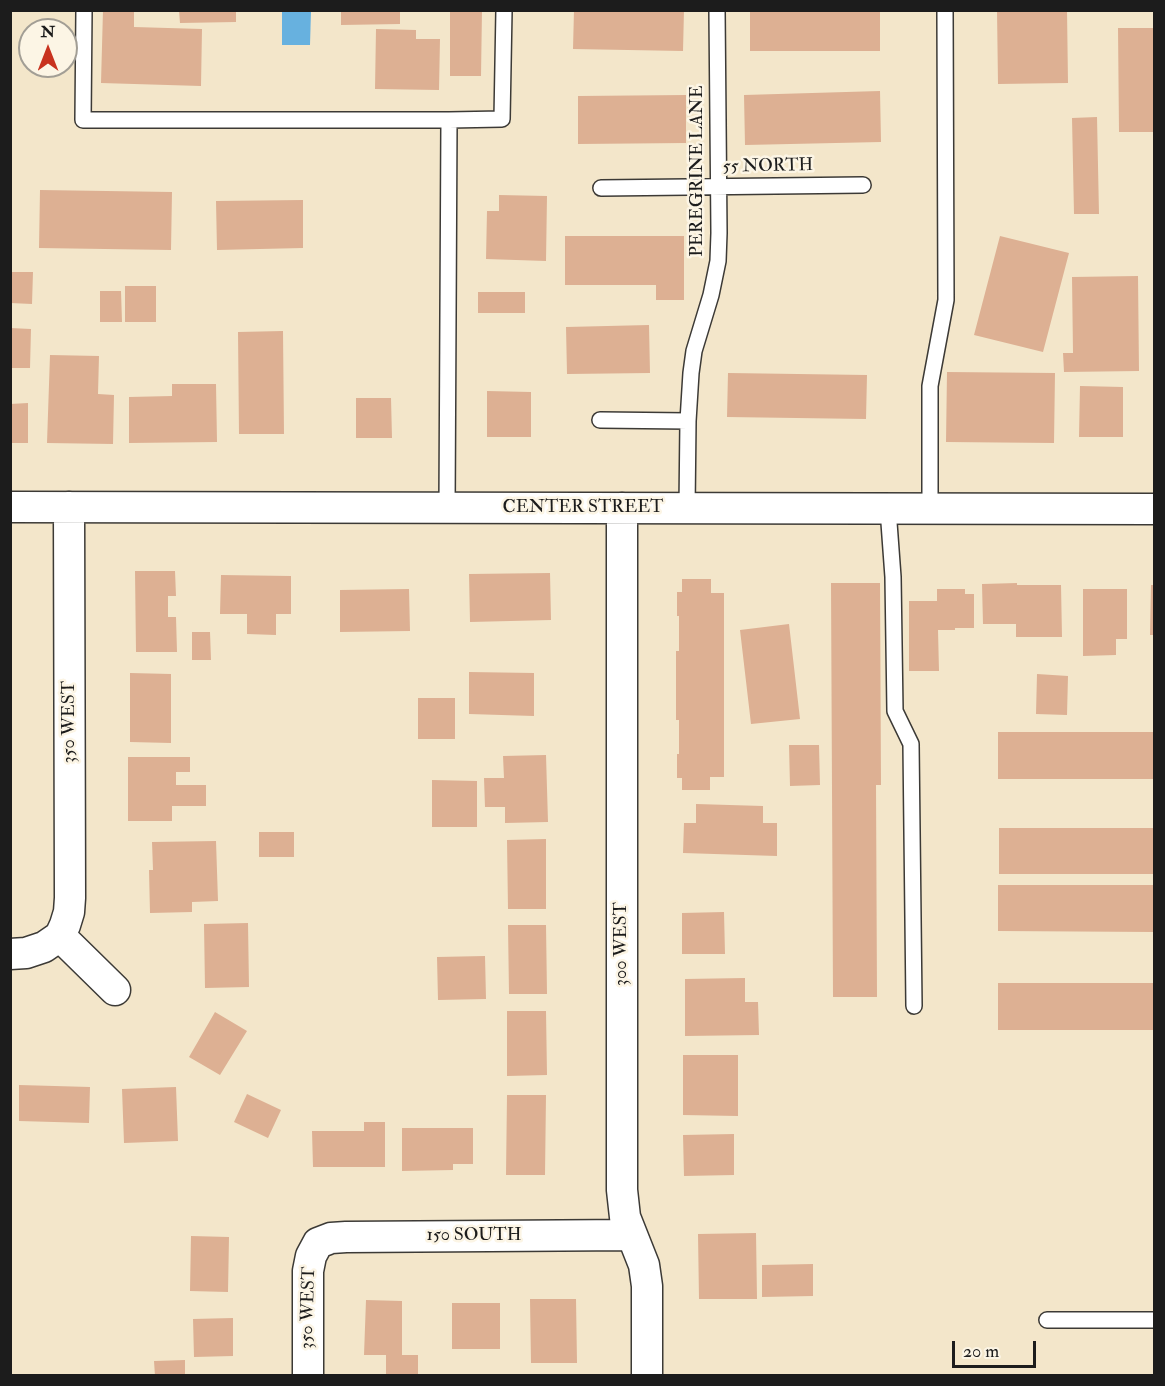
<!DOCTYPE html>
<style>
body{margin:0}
#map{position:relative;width:1165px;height:1386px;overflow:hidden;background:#f3e6ca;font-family:"IM FELL Double Pica",serif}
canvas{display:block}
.frame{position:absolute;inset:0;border:12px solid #1c1c1c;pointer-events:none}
.north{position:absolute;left:18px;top:18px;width:60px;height:60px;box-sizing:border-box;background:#fcf5e5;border:2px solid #a29e95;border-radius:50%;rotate:0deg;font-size:16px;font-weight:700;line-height:24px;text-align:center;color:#1c1c1c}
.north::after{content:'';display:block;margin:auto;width:21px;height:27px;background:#c8321e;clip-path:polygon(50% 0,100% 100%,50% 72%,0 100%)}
.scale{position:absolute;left:952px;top:1341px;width:84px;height:27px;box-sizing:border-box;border:3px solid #1c1c1c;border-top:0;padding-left:8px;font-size:18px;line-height:21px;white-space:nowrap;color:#1c1c1c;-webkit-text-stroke:4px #fcf5e5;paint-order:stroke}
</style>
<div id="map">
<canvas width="1165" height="1386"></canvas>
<div class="frame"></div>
<div class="north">N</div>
<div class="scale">20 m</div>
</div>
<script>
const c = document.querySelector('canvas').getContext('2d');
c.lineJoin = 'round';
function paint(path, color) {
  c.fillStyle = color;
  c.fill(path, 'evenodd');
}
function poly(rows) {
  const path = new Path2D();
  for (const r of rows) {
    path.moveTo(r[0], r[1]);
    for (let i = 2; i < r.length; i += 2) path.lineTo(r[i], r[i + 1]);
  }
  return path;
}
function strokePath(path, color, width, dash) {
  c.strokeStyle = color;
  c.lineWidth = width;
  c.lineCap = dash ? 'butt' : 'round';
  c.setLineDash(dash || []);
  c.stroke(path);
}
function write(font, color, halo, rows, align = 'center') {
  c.font = font + ' "IM FELL Double Pica",serif';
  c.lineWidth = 5;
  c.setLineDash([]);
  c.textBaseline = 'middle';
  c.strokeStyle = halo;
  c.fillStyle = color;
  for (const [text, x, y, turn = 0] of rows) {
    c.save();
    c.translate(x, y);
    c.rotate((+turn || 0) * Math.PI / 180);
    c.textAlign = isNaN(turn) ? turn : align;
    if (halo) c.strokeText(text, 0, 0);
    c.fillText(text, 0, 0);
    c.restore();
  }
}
const water = poly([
 [282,11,311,11,310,45,282,45]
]);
const building = poly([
 [103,10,134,10,134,27,202,29,201,86,101,83],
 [179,10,236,10,236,22,180,23],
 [341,10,400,10,400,24,341,25],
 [450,10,482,10,481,76,450,76],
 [574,10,684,10,683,51,573,49],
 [750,10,880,10,880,51,750,51],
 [997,10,1067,10,1068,83,998,84],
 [1118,28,1154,28,1154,132,1119,132],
 [376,29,416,30,416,39,440,39,439,90,375,89],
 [880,91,881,142,745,145,744,95],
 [686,95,686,143,578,144,578,96],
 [1097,117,1099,214,1074,214,1072,118],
 [40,190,172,192,171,250,39,248],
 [499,195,547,196,546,261,486,259,487,211,499,211],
 [303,200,303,248,217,250,216,201],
 [565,236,684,236,684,300,656,300,656,285,565,285],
 [1000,236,1069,253,1043,352,974,335],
 [10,272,33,272,32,304,10,303],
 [1138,276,1139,371,1064,372,1063,353,1073,353,1072,277],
 [125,286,156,286,156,322,125,322],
 [100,291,121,291,122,322,100,322],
 [478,292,525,292,525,313,478,313],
 [649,325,650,373,567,374,566,327],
 [10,328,31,329,30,368,10,368],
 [283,331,284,434,239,434,238,332],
 [50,355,99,356,98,394,114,395,113,444,47,443],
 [947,372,1055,373,1054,443,946,442],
 [728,373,867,375,866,419,727,417],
 [172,384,216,384,217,442,129,443,129,397,172,396],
 [1080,386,1123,387,1123,437,1079,437],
 [487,391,531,392,531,437,487,437],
 [356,398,391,398,392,438,356,438],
 [28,403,28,443,10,443,10,404],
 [135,571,175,571,176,596,168,596,168,617,176,617,177,652,136,652],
 [550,573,551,620,470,622,469,574],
 [221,575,291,576,291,614,276,614,276,635,247,634,247,614,220,614],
 [682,579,711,579,711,593,724,593,724,777,710,777,710,790,682,790,682,778,677,778,677,754,679,754,679,720,676,720,676,651,679,651,679,616,677,616,677,592,682,592],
 [831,583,880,583,881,785,876,785,877,997,833,997],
 [1017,583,1017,585,1061,585,1062,637,1016,637,1016,624,983,624,982,584],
 [1151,585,1154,585,1154,635,1150,635],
 [409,589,410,631,340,632,340,590],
 [937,589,965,589,965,594,974,594,974,628,955,628,955,630,938,630,939,671,909,671,909,601,937,601],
 [1083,589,1127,589,1127,639,1116,639,1116,655,1083,656],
 [789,624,800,719,751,724,740,630],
 [192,632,210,632,211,660,192,660],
 [469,672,534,673,534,716,469,714],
 [130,673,171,674,171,743,130,742],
 [1037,674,1068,676,1067,715,1036,714],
 [418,698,455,698,455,739,418,739],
 [998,732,1154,732,1154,779,998,779],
 [789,745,819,745,820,785,790,786],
 [546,755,548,822,505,823,505,807,485,807,484,778,504,778,503,756],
 [128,757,190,757,190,772,176,772,176,785,206,785,206,806,172,806,172,821,128,821],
 [432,780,477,781,477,827,432,827],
 [696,804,763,806,763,823,777,823,777,856,683,853,684,823,696,823],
 [999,828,1154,828,1154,874,999,874],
 [259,832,294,832,294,857,259,857],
 [546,839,546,909,508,909,507,840],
 [216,841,218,901,192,902,192,912,150,913,149,870,153,870,152,842],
 [998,885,1154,885,1154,932,998,931],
 [724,912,725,954,682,954,682,913],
 [248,923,249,987,205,988,204,924],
 [508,925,546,925,547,994,509,994],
 [485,956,486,999,438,1000,437,957],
 [745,978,745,1002,758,1002,759,1035,685,1036,685,979],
 [998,983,1154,983,1154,1030,998,1030],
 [507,1011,546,1011,547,1075,507,1076],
 [215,1012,247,1031,220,1075,189,1057],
 [683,1055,738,1055,738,1116,683,1115],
 [19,1085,90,1087,89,1123,19,1121],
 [176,1087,178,1141,124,1143,122,1089],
 [247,1094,281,1110,268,1138,234,1122],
 [507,1095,546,1095,545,1175,506,1175],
 [364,1122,385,1122,385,1167,313,1167,312,1131,364,1131],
 [402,1128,473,1128,473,1164,453,1164,453,1170,402,1171],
 [734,1134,734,1175,684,1176,683,1135],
 [756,1233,757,1299,699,1299,698,1234],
 [191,1236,229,1237,228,1292,190,1291],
 [813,1264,813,1296,762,1297,762,1265],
 [530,1299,576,1299,577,1363,531,1363],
 [366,1300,402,1301,402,1355,418,1355,418,1375,386,1375,386,1355,364,1355],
 [452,1303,500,1303,500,1349,452,1349],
 [233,1318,233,1356,194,1357,193,1319],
 [185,1360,185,1376,155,1376,154,1361]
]);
const lane = poly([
 [84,10,83,120,449,120,447,508],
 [449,120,502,119,504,10],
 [601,188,863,185],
 [600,420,688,421],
 [687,508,688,421,691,373,694,351,711,295,718,261,719,233,717,10],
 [888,509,893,577,895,711,911,744,914,1006],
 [930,509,930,386,946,300,945,10],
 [1047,1320,1154,1320]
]);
const street = poly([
 [10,507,1154,509],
 [622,508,622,1190,625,1217,644,1265,647,1286,647,1376],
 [60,936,65,925,69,912,70,898,69,507],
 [10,954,26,953,44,947,60,936,115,990],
 [308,1376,308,1271,311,1256,318,1243,331,1238,346,1237,632,1235]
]);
const streetNames = [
 ["55 NORTH",768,167,-1],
 ["PEREGRINE LANE",698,171,-90],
 ["CENTER STREET",583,508],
 ["350 WEST",70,722,-90],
 ["300 WEST",622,944,-90],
 ["150 SOUTH",474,1236],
 ["350 WEST",309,1308,-88]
];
paint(water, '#67b1df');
paint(building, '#ddb093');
strokePath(lane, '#3c3a36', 18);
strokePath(street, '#3c3a36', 33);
strokePath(lane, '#fff', 15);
strokePath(street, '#fff', 30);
write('18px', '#1c1c1c', '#fcf5e5', streetNames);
</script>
